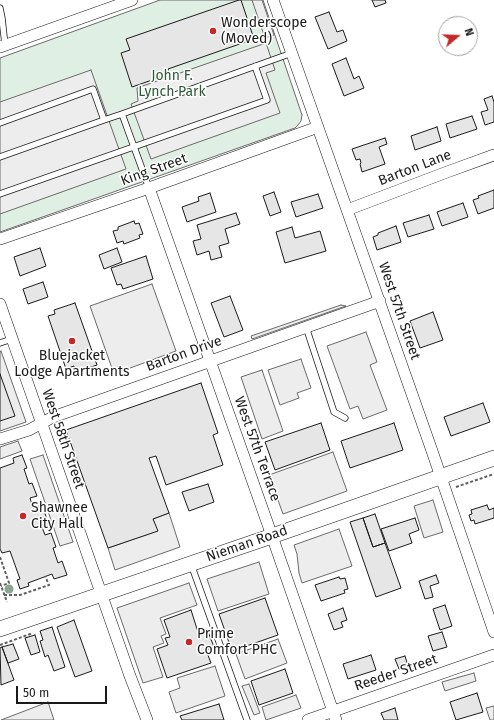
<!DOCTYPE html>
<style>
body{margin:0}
#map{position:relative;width:494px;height:720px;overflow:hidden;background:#fff;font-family:"Fira Sans",sans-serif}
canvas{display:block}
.north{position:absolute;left:438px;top:16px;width:40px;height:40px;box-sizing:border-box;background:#fff;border:1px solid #a3a3a3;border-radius:50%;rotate:71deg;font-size:11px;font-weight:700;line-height:16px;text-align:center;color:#1a1a1a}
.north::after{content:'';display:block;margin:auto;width:14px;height:18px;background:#c62828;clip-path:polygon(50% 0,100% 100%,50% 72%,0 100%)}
.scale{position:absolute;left:16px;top:686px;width:91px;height:18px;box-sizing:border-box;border:2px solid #1a1a1a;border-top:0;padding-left:5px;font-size:12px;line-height:14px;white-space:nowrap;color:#1a1a1a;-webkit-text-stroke:3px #fff;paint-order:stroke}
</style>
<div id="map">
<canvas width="494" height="720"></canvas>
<div class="north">N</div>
<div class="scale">50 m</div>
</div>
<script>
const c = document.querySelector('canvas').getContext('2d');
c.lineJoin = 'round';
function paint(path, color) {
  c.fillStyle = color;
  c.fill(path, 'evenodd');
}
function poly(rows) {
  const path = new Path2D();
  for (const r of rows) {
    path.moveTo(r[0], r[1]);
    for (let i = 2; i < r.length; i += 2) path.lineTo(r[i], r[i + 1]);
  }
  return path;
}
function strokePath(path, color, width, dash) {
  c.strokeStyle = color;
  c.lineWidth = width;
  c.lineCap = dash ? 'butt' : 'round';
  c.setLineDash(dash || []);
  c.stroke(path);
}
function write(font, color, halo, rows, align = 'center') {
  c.font = font + ' "Fira Sans",sans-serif';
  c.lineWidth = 3;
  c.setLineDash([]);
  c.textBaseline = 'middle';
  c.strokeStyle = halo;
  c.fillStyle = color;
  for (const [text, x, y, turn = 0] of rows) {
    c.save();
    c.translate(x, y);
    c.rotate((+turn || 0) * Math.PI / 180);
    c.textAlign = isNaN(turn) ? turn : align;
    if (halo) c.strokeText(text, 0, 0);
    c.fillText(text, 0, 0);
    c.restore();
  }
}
const green = poly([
 [160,0,263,0,302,115,301,121,298,125,295,128,0,232,0,58,160,0]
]);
const parking = poly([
 [252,0,262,0,274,35,265,38,252,0],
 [266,43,275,70,266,73,280,113,151,159,131,104,138,101,137,88,266,43],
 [91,70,126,169,0,214,0,102,91,70],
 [152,284,176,351,114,374,90,306,152,284],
 [341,305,346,306,252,339,251,336,341,305],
 [366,332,377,362,370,365,387,410,363,419,358,406,350,409,327,346,366,332],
 [1,351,26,422,0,431,0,352,1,351],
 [301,359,311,388,297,393,299,398,280,405,268,370,301,359],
 [262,370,283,431,262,439,241,377,262,370],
 [18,441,22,451,0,459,0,447,18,441],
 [333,452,347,491,283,514,269,475,333,452],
 [43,455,73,542,60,546,30,459,43,455],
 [433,500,443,532,424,538,414,506,433,500],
 [169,513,180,547,115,570,108,548,157,531,153,519,169,513],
 [339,529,352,566,302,583,299,573,297,554,294,545,339,529],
 [259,562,269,594,218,611,207,579,259,562],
 [189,583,197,605,160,618,166,634,161,636,164,643,153,647,163,677,143,683,117,608,189,583],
 [278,639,287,663,245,679,236,654,278,639],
 [215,666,225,696,176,713,169,692,180,688,177,678,215,666],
 [474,673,476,681,445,691,442,682,474,673],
 [249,684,260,713,254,715,242,686,249,684],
 [296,695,301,708,266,720,262,707,296,695],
 [48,702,54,720,1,720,48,702],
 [494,706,494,720,490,720,486,708,494,706]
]);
const building = poly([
 [239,0,241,0,254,39,168,69,169,74,132,87,121,53,130,50,126,39,239,0],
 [372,0,385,0,386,3,375,7,372,0],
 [329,12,337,32,343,30,347,41,328,49,315,17,329,12],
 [346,58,354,79,359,76,364,88,344,96,332,64,346,58],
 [492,96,494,102,494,122,485,125,481,112,488,110,484,99,492,96],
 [472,116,477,129,450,138,446,124,472,116],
 [437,127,441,141,415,150,411,136,437,127],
 [385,138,387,144,379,147,385,164,362,172,360,164,361,163,360,159,356,160,352,149,385,138],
 [494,190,494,208,478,214,473,200,479,198,478,196,494,190],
 [274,192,281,212,270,216,263,196,274,192],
 [210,193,216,212,187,222,182,207,199,201,198,197,210,193],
 [318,194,323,208,296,217,291,202,318,194],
 [463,203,468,217,442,226,437,212,463,203],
 [236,213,240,224,225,229,229,243,219,246,222,257,211,260,209,251,197,255,193,241,201,239,197,225,236,213],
 [429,215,434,229,408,237,403,223,429,215],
 [134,221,135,224,139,223,143,234,139,235,140,238,124,244,123,241,117,243,113,231,118,230,118,227,134,221],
 [396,226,401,242,377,250,373,237,378,235,378,233,396,226],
 [292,227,295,238,320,231,326,251,285,263,276,232,292,227],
 [40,248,46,266,20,276,14,257,40,248],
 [117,248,122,262,104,269,99,255,117,248],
 [146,256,153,279,123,289,121,284,117,285,111,268,146,256],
 [43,282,48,297,28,304,23,289,43,282],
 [230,296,243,330,224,337,211,303,230,296],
 [75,303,97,365,76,372,74,366,66,369,48,316,55,314,54,310,75,303],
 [433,312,443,340,420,348,410,321,433,312],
 [0,374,15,416,0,421,0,374],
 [201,383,218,433,213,435,223,465,166,485,156,456,149,458,169,513,153,519,158,531,108,548,66,430,201,383],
 [483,403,490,422,451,436,444,417,483,403],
 [321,423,330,450,275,470,265,442,321,423],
 [394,423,403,450,350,468,341,441,394,423],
 [22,455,27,468,24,469,29,484,32,483,37,496,30,498,33,508,42,505,49,525,42,527,45,535,51,533,56,547,53,548,58,563,62,561,67,575,54,579,52,574,28,583,29,586,20,589,17,580,20,579,10,551,2,553,0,549,0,468,14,463,13,458,22,455],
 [208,484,214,502,189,511,182,492,208,484],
 [487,505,489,510,494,508,494,518,475,524,474,520,471,521,469,515,472,514,471,510,487,505],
 [375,514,385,543,373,547,363,518,375,514],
 [363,518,373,547,385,543,401,588,376,597,350,522,363,518],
 [415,518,419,530,409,534,412,543,389,551,381,529,415,518],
 [436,575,439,583,430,586,433,597,425,599,419,581,436,575],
 [339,577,340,579,345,578,348,589,344,590,345,593,321,601,315,585,339,577],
 [265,598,278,635,232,651,219,614,265,598],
 [445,605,452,626,440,630,433,609,445,605],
 [343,608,347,620,341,622,343,627,334,630,328,614,343,608],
 [191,610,198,632,207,629,214,647,206,650,211,663,167,678,157,649,168,645,165,638,170,637,164,620,191,610],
 [74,620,92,671,75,677,57,627,74,620],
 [52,627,65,667,54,671,48,655,45,657,40,641,43,640,40,631,52,627],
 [442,632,447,647,433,651,428,636,442,632],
 [35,635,40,652,31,655,25,638,35,635],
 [13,644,19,659,8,663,2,647,13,644],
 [2,647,14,680,1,685,0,648,2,647],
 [371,655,376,670,348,679,343,664,371,655],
 [405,656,408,666,399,669,395,659,405,656],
 [285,669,293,693,259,705,251,681,285,669],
 [477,693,483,712,456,720,450,702,477,693],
 [219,704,224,720,182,720,180,716,219,704],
 [395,708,398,720,384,720,381,713,395,708]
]);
const path = poly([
 [456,487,494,474],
 [0,557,9,583,1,586],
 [0,583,7,602],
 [4,595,20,595,49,585,45,576],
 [0,645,33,633]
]);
const service = poly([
 [0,8,2,18,5,45],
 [122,114,292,53],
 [104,120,122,114,149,188],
 [0,123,93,89,104,120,0,157],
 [0,194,267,100,255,66],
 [306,327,334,412,345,418],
 [0,343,12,339],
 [191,564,247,720]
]);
const minor = poly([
 [273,0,431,448,494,632],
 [0,47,132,0],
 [149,188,272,536,336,720],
 [347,210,447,172,494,155],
 [0,239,149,188,318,127],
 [0,304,130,676,147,720],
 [0,439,29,430,53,417,380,301],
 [308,720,494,655]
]);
const secondary = poly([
 [0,629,272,536,494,458]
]);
const trees = [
 [9,589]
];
const markers = [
 [213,31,4,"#c62828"],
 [72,341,4,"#c62828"],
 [23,516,4,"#c62828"],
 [189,642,4,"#c62828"]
];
const poiNames = [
 ["Wonderscope",221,23],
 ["(Moved)",221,39],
 ["Bluejacket",72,356,"center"],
 ["Lodge Apartments",72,372,"center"],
 ["Shawnee",31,508],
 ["City Hall",31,524],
 ["Prime",197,634],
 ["Comfort PHC",197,650]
];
const parkNames = [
 ["John F.",172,76],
 ["Lynch Park",172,92]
];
const streetNames = [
 ["Barton Lane",415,168,-21],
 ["King Street",154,170,-20],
 ["West 57th Street",399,311,71],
 ["Barton Drive",184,354,-20],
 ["West 58th Street",63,439,71],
 ["West 57th Terrace",257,449,70],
 ["Nieman Road",247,544,-19],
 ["Reeder Street",396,673,-19]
];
paint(green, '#e0efe3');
strokePath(green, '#6a6a6a', 1);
paint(parking, '#ededed');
strokePath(parking, '#6a6a6a', 1);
paint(building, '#e6e6e6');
strokePath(building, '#1a1a1a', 1);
strokePath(service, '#1a1a1a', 7);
strokePath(minor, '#1a1a1a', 12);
strokePath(secondary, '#1a1a1a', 16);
strokePath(path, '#5f5f5f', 2, [3, 2]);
strokePath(service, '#fff', 5.5);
strokePath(minor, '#fff', 11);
strokePath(secondary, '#fff', 15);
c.fillStyle = '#8aa48f';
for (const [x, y] of trees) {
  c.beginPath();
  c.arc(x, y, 4.5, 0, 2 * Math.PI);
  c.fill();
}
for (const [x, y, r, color] of markers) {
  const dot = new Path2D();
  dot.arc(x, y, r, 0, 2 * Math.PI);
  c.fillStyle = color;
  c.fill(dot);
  strokePath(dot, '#fff', 1.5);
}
write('14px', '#1a1a1a', '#fff', poiNames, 'left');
write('14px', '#2b5a34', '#fff', parkNames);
write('14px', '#1a1a1a', '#fff', streetNames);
</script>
